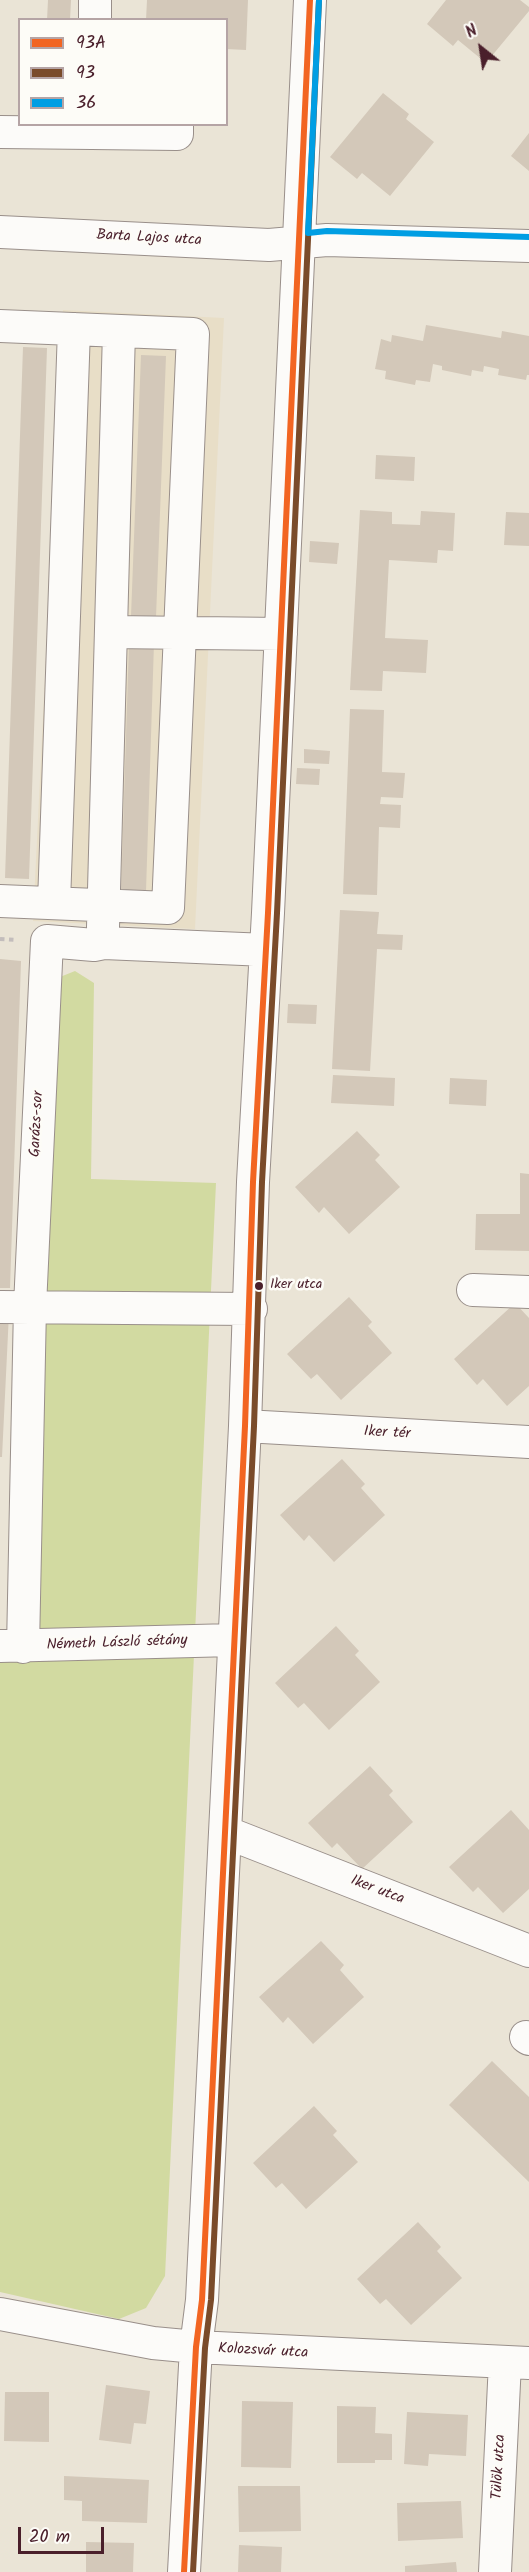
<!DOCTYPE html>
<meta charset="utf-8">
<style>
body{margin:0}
#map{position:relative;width:529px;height:2572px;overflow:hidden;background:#eae4d6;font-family:Kalam,sans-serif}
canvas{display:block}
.legend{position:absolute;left:18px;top:18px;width:210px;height:108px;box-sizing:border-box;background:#fdfcf7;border:2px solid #b5a4a5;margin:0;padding:8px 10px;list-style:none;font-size:18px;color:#4a1f2b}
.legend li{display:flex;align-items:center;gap:12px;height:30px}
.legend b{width:30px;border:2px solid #b5a4a5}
.north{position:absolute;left:451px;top:18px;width:60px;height:60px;-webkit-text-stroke:4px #fdfcf7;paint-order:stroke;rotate:330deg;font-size:16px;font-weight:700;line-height:24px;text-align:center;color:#4a1f2b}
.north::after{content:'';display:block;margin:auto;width:21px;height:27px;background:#4a1f2b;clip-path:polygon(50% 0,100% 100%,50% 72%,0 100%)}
.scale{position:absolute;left:18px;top:2527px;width:86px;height:27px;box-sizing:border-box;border:3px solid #4a1f2b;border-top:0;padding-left:8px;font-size:18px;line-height:21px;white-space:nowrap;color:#4a1f2b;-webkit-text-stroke:4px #fdfcf7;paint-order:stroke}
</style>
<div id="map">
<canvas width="529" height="2572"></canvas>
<ul class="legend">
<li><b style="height:8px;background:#f26522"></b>93A</li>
<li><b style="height:8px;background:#7a4b2a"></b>93</li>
<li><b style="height:8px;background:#009ee3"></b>36</li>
</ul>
<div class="north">N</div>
<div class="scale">20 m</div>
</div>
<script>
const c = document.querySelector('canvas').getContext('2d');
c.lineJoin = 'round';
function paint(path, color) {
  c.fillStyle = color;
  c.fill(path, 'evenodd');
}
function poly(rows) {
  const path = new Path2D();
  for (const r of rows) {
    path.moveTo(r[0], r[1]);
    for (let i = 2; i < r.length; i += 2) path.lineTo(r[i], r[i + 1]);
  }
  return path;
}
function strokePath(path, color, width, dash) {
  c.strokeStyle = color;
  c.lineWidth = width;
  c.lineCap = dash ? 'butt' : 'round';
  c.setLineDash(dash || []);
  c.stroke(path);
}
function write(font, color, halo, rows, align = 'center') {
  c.font = font + ' Kalam,sans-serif';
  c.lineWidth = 5;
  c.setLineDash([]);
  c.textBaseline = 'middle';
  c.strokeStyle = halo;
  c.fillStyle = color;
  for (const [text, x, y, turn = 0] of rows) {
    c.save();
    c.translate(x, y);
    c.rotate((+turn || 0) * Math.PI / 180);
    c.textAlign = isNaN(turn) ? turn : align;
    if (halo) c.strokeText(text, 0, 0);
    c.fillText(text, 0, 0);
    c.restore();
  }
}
const built = poly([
 [63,310,224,318,195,929,33,921]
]);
const green = poly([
 [75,971,94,983,91,1179,216,1183,165,2276,146,2308,119,2319,0,2292,0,1631,36,1632,48,1159,60,977]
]);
const building = poly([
 [48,0,71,0,70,20,47,20],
 [147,0,248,0,246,50,226,49,226,20,146,20],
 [446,0,520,0,529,7,529,11,486,63,458,40,453,46,427,24],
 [383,93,409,114,406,119,434,142,390,196,362,173,357,179,330,157],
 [529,133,529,171,511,156],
 [426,325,501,338,502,331,529,336,529,375,527,375,526,380,498,375,499,369,484,366,483,372,472,370,471,376,442,370,442,366,433,364,430,382,416,380,415,385,385,379,386,371,375,369,381,339,391,342,392,335,423,341],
 [23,347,47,348,29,879,5,878],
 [141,355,166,356,156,617,131,616],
 [376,455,415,457,414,481,375,479],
 [360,510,392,512,392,524,420,525,421,511,455,513,453,551,438,550,437,563,389,560,385,638,428,640,426,673,383,671,382,691,350,690],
 [506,512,529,513,529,546,504,545],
 [310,541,339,543,337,564,309,562],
 [129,643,154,643,146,891,121,891],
 [350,709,384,710,382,772,405,773,403,798,381,797,380,804,401,805,400,828,379,827,377,895,343,894],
 [304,749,330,751,329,764,304,763],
 [297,768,320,769,319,785,296,784],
 [340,910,379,912,377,934,403,935,402,950,377,949,370,1071,332,1069],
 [0,959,21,961,10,1288,0,1288],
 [288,1004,317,1005,316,1024,287,1023],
 [333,1075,395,1078,394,1106,331,1103],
 [450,1078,487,1080,486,1106,449,1104],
 [357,1131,380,1155,375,1160,400,1187,349,1234,324,1207,319,1213,295,1187],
 [520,1173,529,1174,529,1251,475,1250,476,1214,520,1214],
 [349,1297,372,1322,368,1326,392,1353,341,1400,317,1374,311,1379,287,1354],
 [515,1303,529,1318,529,1386,507,1406,483,1379,477,1385,454,1359],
 [0,1313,9,1313,2,1457,0,1457],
 [342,1459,365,1484,361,1488,385,1515,334,1562,309,1535,304,1541,280,1515],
 [336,1626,359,1651,355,1655,380,1682,329,1730,304,1703,298,1708,275,1683],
 [370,1766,393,1791,389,1795,413,1822,362,1869,337,1843,332,1848,308,1823],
 [511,1810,529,1830,529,1889,503,1913,478,1887,473,1892,449,1867],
 [321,1941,344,1965,340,1970,364,1997,313,2044,288,2017,283,2023,259,1997],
 [492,2061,529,2097,529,2182,449,2105],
 [314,2106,337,2131,333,2135,358,2162,306,2209,282,2183,276,2188,253,2163],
 [418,2222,441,2247,437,2251,462,2278,411,2325,386,2299,380,2304,357,2279],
 [106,2385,150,2391,146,2424,134,2423,131,2444,99,2440],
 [5,2392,49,2392,49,2442,4,2441],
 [242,2401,293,2402,291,2468,241,2467],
 [337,2406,376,2407,375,2433,392,2434,392,2460,375,2460,375,2463,337,2463],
 [407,2412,468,2415,466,2456,429,2454,428,2466,404,2464],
 [64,2476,149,2480,147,2523,82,2521,82,2501,64,2500],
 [238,2486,300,2486,301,2531,239,2532],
 [461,2501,463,2538,398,2541,397,2503],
 [86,2542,134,2543,133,2572,86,2572],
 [239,2545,282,2547,281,2572,238,2572],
 [456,2562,457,2572,405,2572,405,2566]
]);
const path = poly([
 [0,939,17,940]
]);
const minor = poly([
 [95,20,95,0],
 [0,132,92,133,92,124],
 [92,133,177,134,177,124],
 [0,232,269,245,327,240,529,246],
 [0,326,193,334,168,908,0,901],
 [111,632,281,634],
 [54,903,74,329],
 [103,927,119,331],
 [473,1290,529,1292],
 [0,1307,251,1309],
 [245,1426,529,1442],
 [0,1646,233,1640],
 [23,1647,30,1306,47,941,94,945,104,943,266,950],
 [225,1832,529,1951],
 [526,2037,529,2039],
 [0,2314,153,2343,196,2347,529,2363],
 [184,2572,196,2347,202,2300,245,1426,253,1182,268,913,310,0],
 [495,2572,505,2362]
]);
const bus1 = poly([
 [184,2572,196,2347,202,2300,245,1426,253,1182,268,913,310,0]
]);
const bus2 = poly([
 [193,2572,205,2348,211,2300,254,1426,262,1182,277,913,319,0]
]);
const bus3 = poly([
 [319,0,308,233,327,231,529,237]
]);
const markers = [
 [259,1286,5,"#4a1f2b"]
];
const busNames = [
 ["Iker utca",270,1286]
];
const streetNames = [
 ["Barta Lajos utca",149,239,3],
 ["Garázs-sor",38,1124,-87],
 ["Iker tér",387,1434,3],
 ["Németh László sétány",117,1644,-2],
 ["Iker utca",377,1891,21],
 ["Kolozsvár utca",263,2352,3],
 ["Tülök utca",500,2467,-87]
];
paint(built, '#e8dec7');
paint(green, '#d2daa1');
paint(building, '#d3c8b9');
strokePath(minor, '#998f8a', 34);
strokePath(path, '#c3bdbc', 4, [4.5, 4.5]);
strokePath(minor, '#fcfbf9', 32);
strokePath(bus1, '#f26522', 6);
strokePath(bus2, '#7a4b2a', 6);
strokePath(bus3, '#009ee3', 6);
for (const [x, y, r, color] of markers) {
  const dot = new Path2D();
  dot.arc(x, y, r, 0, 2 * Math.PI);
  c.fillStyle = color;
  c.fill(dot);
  strokePath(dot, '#fdfcf7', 2);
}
write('14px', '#4a1f2b', '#fdfcf7', busNames, 'left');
write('15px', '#4a1f2b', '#fdfcf7', streetNames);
</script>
